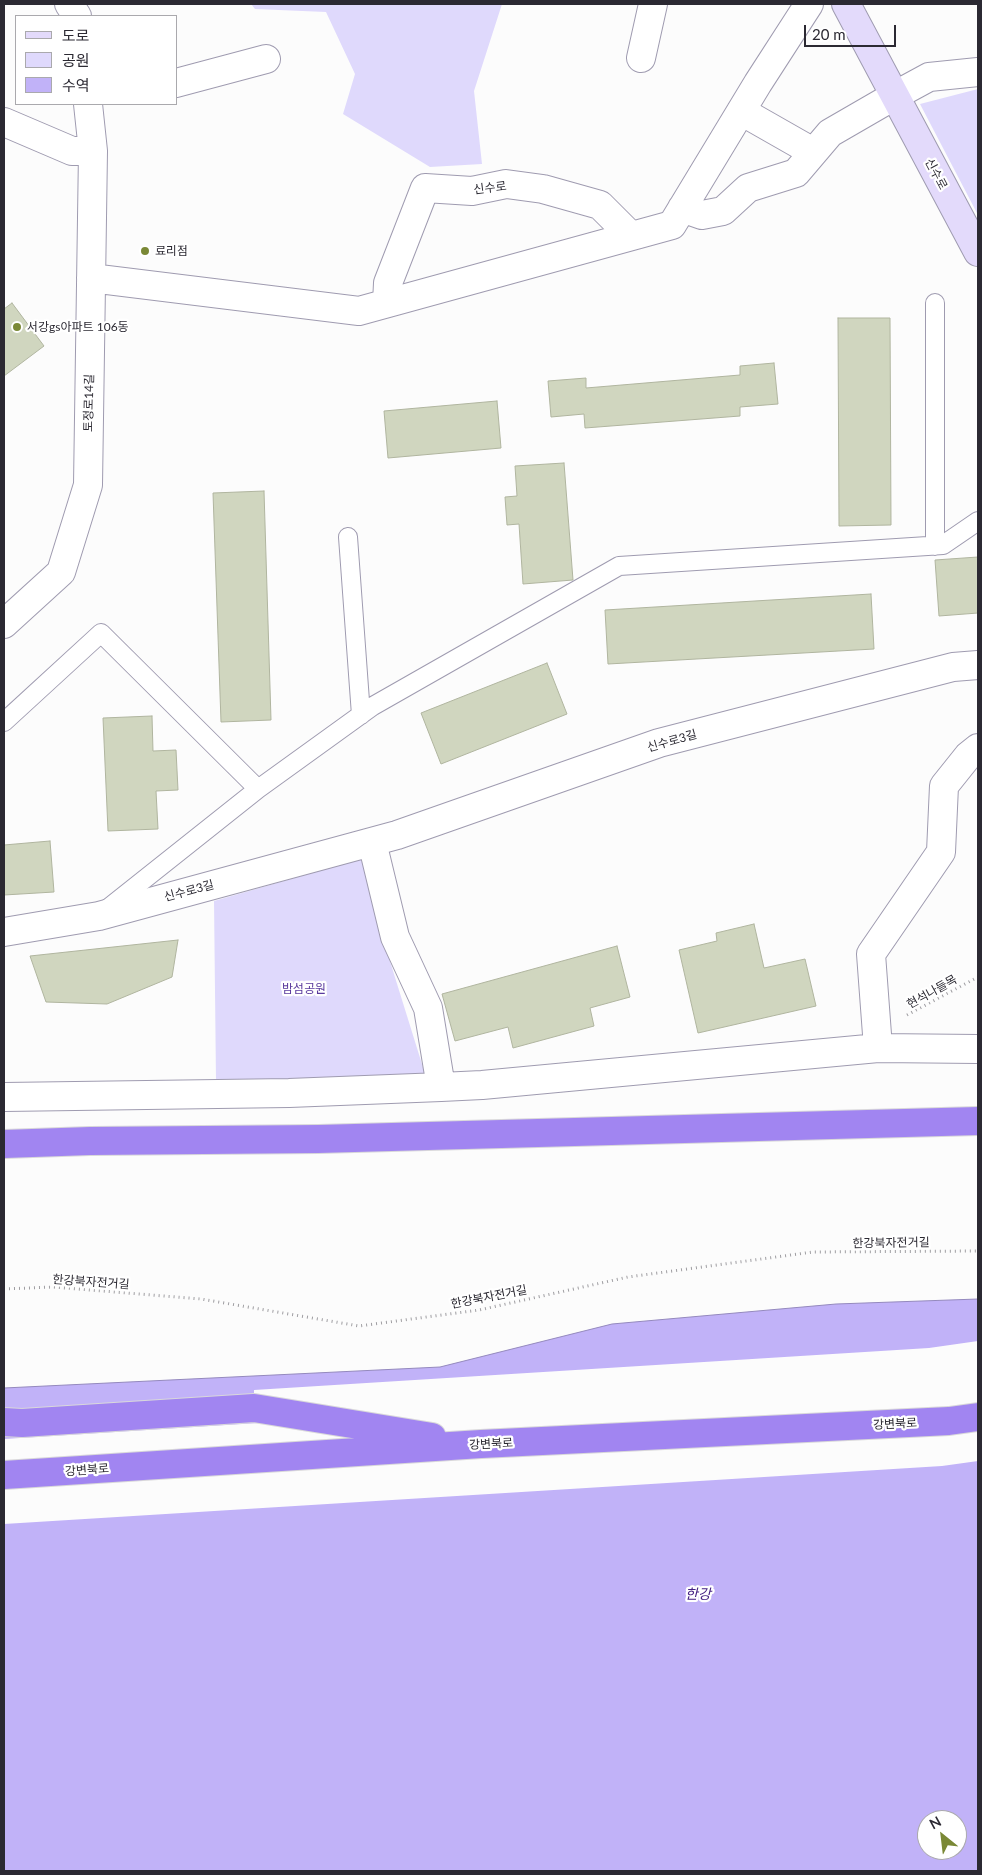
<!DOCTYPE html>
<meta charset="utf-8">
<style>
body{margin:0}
#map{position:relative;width:982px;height:1875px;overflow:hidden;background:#fcfcfc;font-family:Lato,"Noto Sans KR",sans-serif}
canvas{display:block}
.frame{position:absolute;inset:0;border:5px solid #2b2932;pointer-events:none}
.legend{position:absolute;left:15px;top:15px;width:162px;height:90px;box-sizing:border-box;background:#fff;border:1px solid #aaa9ad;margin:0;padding:6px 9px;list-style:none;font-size:15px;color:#2b2932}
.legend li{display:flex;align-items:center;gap:10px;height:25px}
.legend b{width:25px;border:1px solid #aaa9ad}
.north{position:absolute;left:917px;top:1810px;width:50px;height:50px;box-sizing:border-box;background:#fff;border:1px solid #aaa9ad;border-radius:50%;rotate:331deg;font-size:14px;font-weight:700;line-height:20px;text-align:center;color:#2b2932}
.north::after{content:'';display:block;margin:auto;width:18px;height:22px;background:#7a8836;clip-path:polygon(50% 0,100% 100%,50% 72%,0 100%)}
.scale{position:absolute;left:804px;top:25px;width:92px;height:22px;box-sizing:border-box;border:2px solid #2b2932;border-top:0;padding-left:6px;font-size:15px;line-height:18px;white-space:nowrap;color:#2b2932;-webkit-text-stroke:4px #fff;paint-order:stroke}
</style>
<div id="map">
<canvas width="982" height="1875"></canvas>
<div class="frame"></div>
<ul class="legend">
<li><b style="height:6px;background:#e3dafb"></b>도로</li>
<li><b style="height:14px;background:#dfd9fc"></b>공원</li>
<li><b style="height:14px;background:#c1b2f8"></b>수역</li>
</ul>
<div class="north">N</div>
<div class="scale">20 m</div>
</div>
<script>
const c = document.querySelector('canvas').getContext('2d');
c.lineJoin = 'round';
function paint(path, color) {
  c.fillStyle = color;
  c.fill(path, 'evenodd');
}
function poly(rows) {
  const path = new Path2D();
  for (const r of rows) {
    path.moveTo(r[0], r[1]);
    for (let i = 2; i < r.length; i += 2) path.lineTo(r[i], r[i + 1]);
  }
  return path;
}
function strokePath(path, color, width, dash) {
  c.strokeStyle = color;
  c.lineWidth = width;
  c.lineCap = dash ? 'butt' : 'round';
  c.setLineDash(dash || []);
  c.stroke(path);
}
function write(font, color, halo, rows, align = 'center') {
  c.font = font + ' Lato,"Noto Sans KR",sans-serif';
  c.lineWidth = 4.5;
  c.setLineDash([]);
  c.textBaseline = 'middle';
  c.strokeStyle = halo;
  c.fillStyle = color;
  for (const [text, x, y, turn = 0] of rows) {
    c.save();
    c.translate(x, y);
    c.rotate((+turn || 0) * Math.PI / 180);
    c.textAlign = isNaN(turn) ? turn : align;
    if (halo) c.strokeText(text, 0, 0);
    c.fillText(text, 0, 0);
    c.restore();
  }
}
const green = poly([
 [251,4,502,4,474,91,482,164,430,167,343,114,355,74,326,12,255,9],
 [978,89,978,215,920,104],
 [361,859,384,942,426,1077,216,1081,214,901]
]);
const water = poly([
 [978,1299,978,1871,4,1871,4,1388,440,1367,612,1324,836,1304,978,1299],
 [927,1820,957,1820,957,1850,927,1850,927,1820]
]);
const pier = poly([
 [978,1341,978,1461,942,1466,4,1524,4,1439,258,1423,254,1408,254,1390,929,1348]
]);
const building = poly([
 [12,303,44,346,4,376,4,309,12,303],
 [838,318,890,318,891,525,839,526,838,318],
 [774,363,778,404,740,407,740,416,585,428,584,414,551,417,548,381,586,378,586,388,740,375,740,366,774,363],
 [497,401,501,448,388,458,384,411,497,401],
 [564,463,573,580,523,584,519,524,507,525,505,497,517,496,515,466,564,463],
 [264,491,271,720,221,722,213,493,264,491],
 [978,557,978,613,939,616,935,560,978,557],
 [871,594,874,649,608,664,605,610,871,594],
 [547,663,567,714,441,764,421,713,547,663],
 [152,716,153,751,176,750,178,790,156,791,158,829,108,831,103,718,152,716],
 [50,841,54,892,4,895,4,845,50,841],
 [754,924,764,968,805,959,816,1006,698,1033,679,950,717,941,716,933,754,924],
 [178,940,172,977,107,1004,46,1002,30,956,178,940],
 [617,946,630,997,590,1008,594,1026,513,1048,508,1027,455,1041,442,994,617,946]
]);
const path = poly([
 [907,1015,978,977],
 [4,1289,53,1287,201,1299,359,1326,479,1310,628,1277,813,1252,978,1251]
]);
const lane = poly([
 [348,537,361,715],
 [935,546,935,303],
 [4,722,101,633,258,789],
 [107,909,258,789,373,706,619,566,943,545,978,521]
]);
const street = poly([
 [69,4,77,16],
 [641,58,653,4],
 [176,83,266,59],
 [741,111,813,152],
 [4,122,72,151,93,151],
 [682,208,702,215,723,211,748,188,796,173,830,133,894,96,929,77,978,72],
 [91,278,359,311,672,225,758,83,809,4],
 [387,303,388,283,425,188,472,191,506,184,543,189,600,205,631,236],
 [4,624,61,572,88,485,93,151,88,104],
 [372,842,395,937,428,1008,441,1087],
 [4,932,99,916,397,835,659,743,953,667,978,665],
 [878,1048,871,954,941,852,944,786,968,756,978,748],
 [4,1097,289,1093,441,1087,482,1085,878,1048,978,1049]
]);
const secondary = poly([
 [846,4,978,252]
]);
const highway = poly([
 [4,1144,90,1141,318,1139,978,1121],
 [4,1422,22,1423,254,1408,432,1437],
 [4,1475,481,1444,949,1421,978,1417]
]);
const markers = [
 [145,251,5,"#7a8836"],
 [17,327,5,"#7a8836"]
];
const streetNames = [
 ["신수로",936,174,62],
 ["신수로",490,188,-7],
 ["토정로14길",89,403,-89],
 ["신수로3길",672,741,-16],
 ["신수로3길",189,891,-15],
 ["현석나들목",932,992,-29],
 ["한강북자전거길",891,1243,-1],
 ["한강북자전거길",91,1282,4],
 ["한강북자전거길",489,1297,-11],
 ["강변북로",895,1424,-3],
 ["강변북로",491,1444,-3],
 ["강변북로",87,1470,-4]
];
const poiNames = [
 ["료리점",155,251],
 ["서강gs아파트 106동",27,327]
];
const parkNames = [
 ["밤섬공원",304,989]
];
const waterNames = [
 ["한강",698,1594]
];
paint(green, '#dfd9fc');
paint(water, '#c1b2f8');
strokePath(water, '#9489bd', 1);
paint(pier, '#fcfcfc');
paint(building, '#d0d6bf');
strokePath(building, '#b0b59f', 1);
strokePath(lane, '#9f9bb0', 20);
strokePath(street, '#9f9bb0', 30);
strokePath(secondary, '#9f9bb0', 30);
strokePath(highway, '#d9d8da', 30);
strokePath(path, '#9e9da1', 3, [1, 4]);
strokePath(lane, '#fff', 18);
strokePath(street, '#fff', 28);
strokePath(secondary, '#e3dafb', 28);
strokePath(highway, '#a185f1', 28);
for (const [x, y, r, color] of markers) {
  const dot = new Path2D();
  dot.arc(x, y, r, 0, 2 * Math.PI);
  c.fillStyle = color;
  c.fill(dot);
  strokePath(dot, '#fff', 2);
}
write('12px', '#2b2932', '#fff', streetNames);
write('12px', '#2b2932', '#fff', poiNames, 'left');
write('12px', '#5a3a9d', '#fff', parkNames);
write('italic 14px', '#442082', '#fff', waterNames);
</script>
